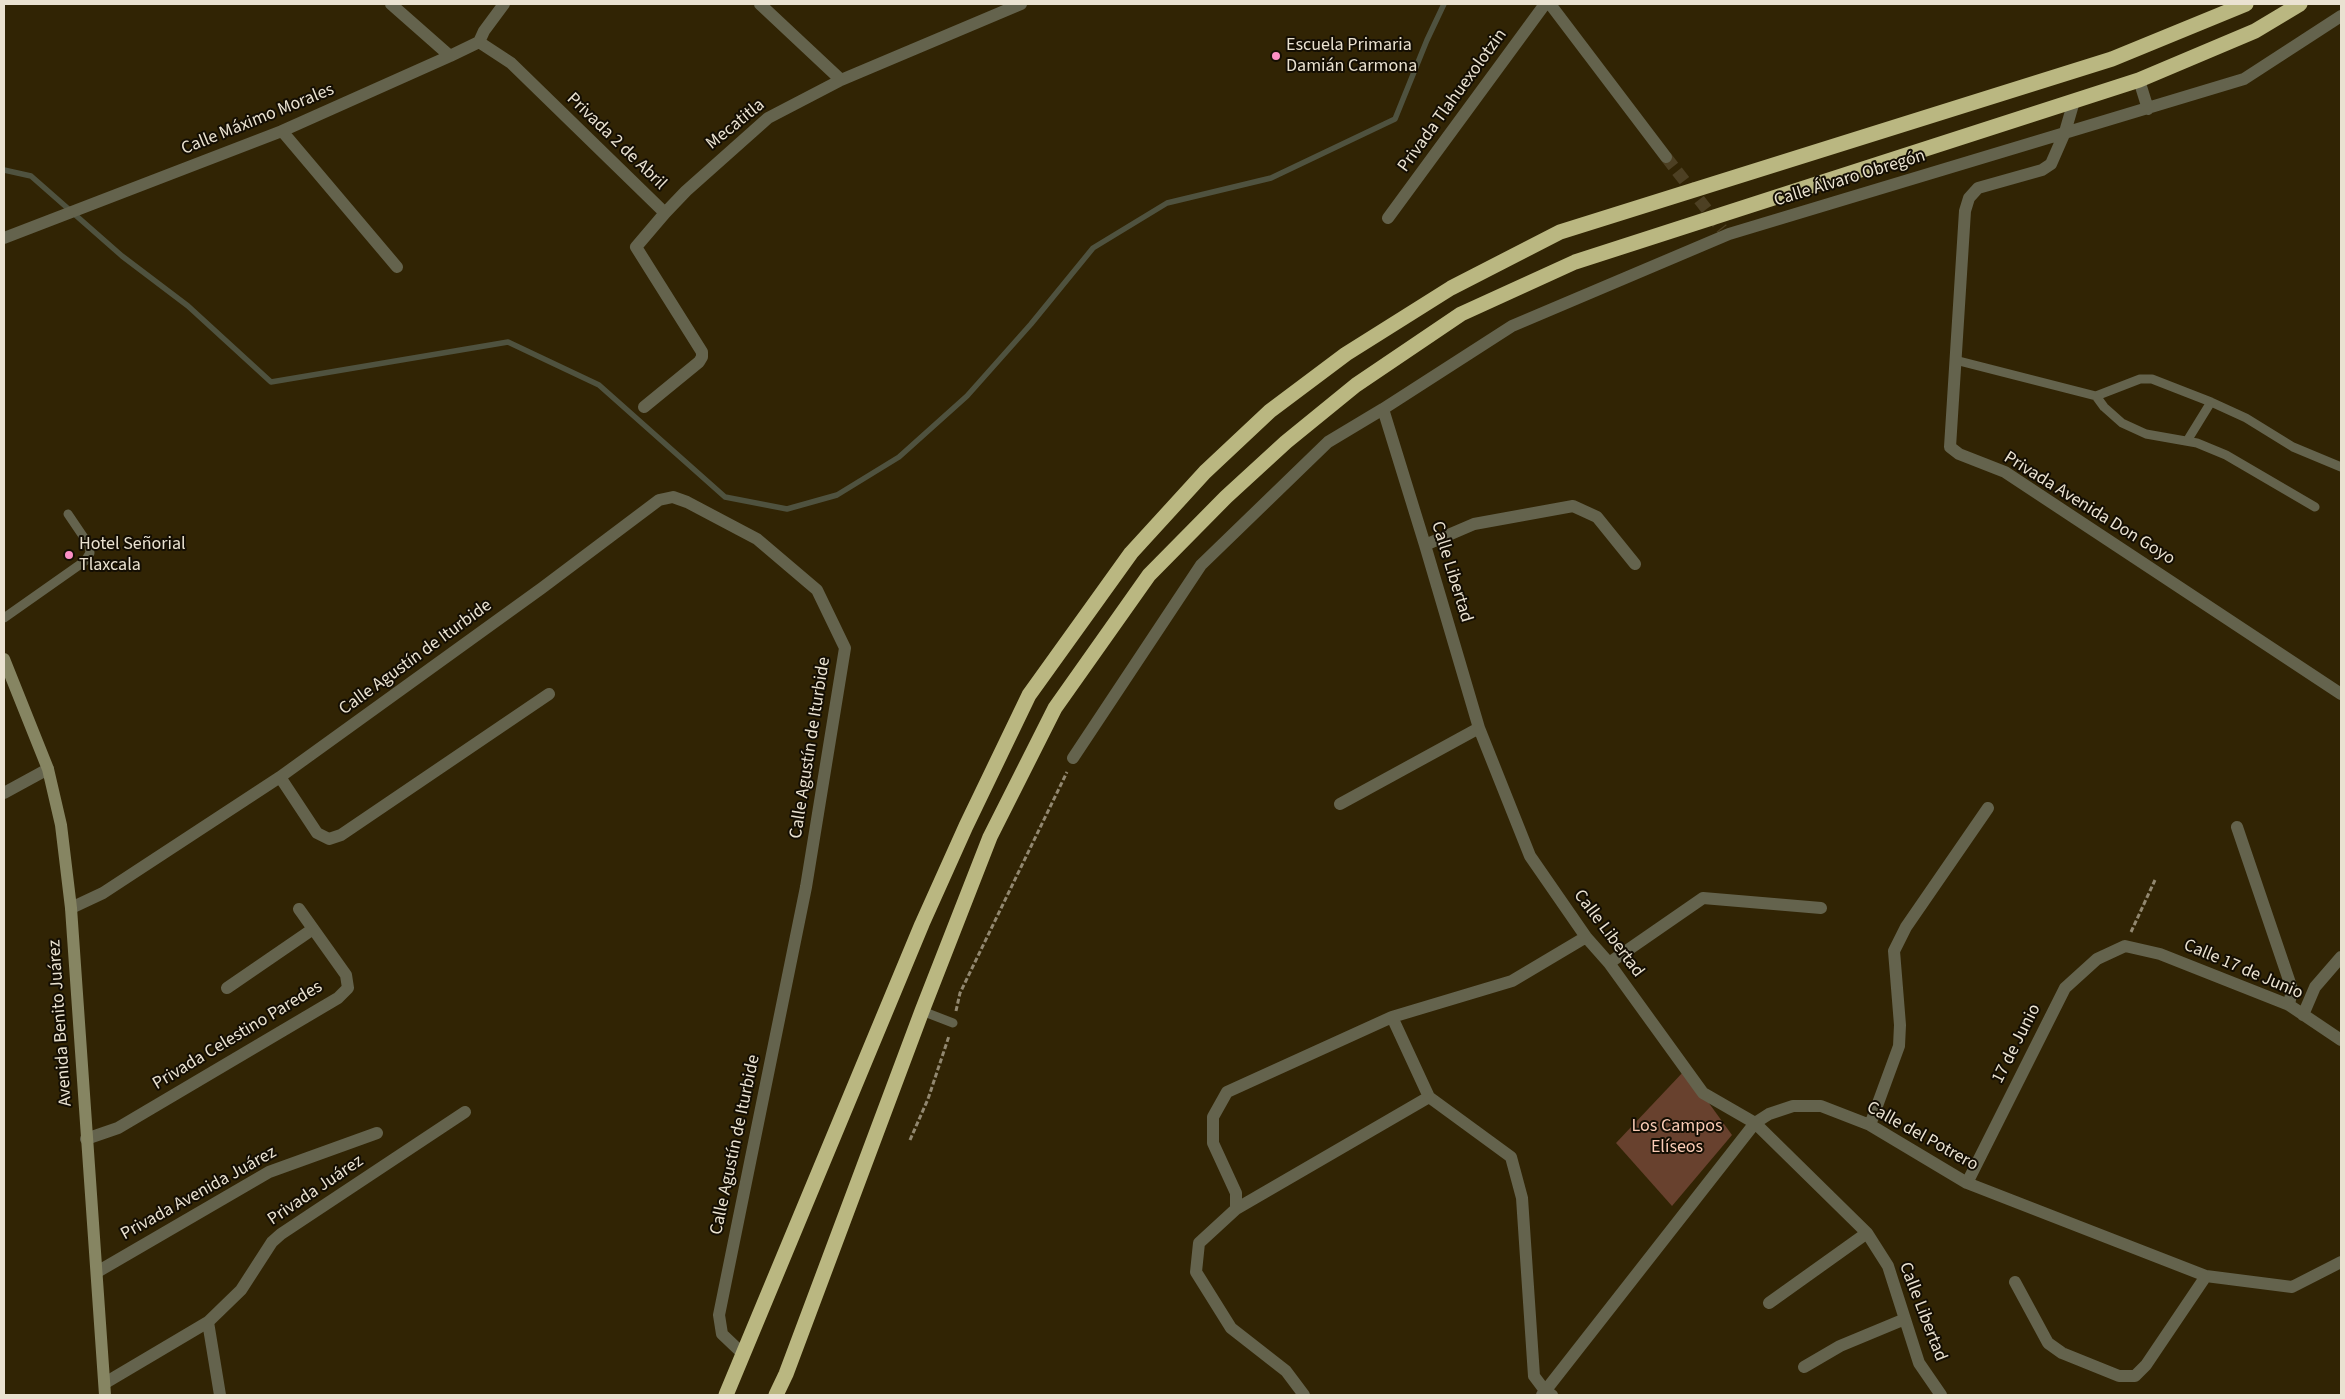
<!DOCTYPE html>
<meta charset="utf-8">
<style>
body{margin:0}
#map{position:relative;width:2345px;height:1399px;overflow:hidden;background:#312404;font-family:"Source Sans 3",sans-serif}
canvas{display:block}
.frame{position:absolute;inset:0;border:5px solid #eae2d1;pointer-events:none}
</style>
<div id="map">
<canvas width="2345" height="1399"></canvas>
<div class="frame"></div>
</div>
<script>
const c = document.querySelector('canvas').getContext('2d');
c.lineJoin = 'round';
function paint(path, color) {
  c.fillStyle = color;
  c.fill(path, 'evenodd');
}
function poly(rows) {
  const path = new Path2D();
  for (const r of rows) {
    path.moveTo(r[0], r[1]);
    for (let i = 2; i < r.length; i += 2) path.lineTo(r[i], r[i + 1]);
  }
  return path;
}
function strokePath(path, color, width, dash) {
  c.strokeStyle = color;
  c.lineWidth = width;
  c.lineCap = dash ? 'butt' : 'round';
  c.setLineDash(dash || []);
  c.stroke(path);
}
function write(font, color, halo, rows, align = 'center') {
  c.font = font + ' "Source Sans 3",sans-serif';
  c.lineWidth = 4;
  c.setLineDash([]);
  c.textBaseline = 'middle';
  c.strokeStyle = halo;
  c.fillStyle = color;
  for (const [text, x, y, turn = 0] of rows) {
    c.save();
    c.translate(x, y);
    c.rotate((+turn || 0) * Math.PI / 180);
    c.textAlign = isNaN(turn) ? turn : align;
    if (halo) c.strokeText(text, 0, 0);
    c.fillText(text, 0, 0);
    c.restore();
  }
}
const green = poly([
 [1685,1070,1732,1135,1672,1206,1616,1143]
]);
const stream = poly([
 [4,170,31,176,122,256,188,306,271,382,508,342,599,385,725,497,787,509,837,495,899,457,967,396,1031,324,1093,248,1167,203,1271,178,1395,119,1427,40,1444,4]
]);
const minorTunnel = poly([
 [1666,157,1722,229]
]);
const path = poly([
 [2131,932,2155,880],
 [956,1011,960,993,1067,772],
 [910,1140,928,1099,949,1036]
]);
const service = poly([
 [1955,360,2096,396,2104,407,2122,423,2146,434,2197,443,2226,455,2315,507],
 [2096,396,2140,379,2152,379,2211,402],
 [2187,441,2211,402,2246,418,2293,447,2341,467],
 [4,618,85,561,90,553,89,545,68,514],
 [922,1011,953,1023]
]);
const minor = poly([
 [391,4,450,56],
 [760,4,841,80],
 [1550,4,1666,157],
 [479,42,511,63,665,213],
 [2139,80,2148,109],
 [2074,101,2065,132,2051,164,2042,170,1978,188,1969,198,1965,211,1950,447,1959,454,2005,472,2341,694],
 [282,131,397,267],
 [1388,218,1545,4],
 [4,238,282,131,450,56,479,42,484,31,504,4],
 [644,407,699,362,702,357,702,352,636,247,665,213,686,191,768,118,841,80,1021,4],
 [1383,409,1425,545,1479,728,1530,856,1586,937,1609,963,1703,1093,1755,1123,1867,1233,1888,1266,1919,1363,1941,1395],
 [1425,545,1474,524,1573,506,1597,517,1635,564],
 [1073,758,1201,565,1328,442,1383,409,1512,326,1729,234,2244,79,2341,16],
 [280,777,317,833,329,839,341,835,549,694],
 [4,793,48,769],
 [1340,804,1479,728],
 [2237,827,2292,989,2289,1005],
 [71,908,103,893,280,777,542,588,659,500,673,497,687,502,757,539,817,590,845,648,806,887,719,1315,722,1334,742,1353],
 [1609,963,1703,898,1821,908],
 [227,988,313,929],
 [2303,1015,2315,987,2341,957],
 [1392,1017,1429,1097,1511,1157,1522,1198,1534,1376,1546,1392,1552,1395],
 [1870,1125,1899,1046,1900,1025,1894,951,1906,927,1988,808],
 [86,1139,118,1128,338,998,348,988,346,975,299,909],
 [1967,1183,2065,988,2097,959,2125,946,2160,954,2289,1005,2341,1040],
 [1236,1209,1429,1097],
 [97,1272,269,1172,377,1133],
 [2015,1282,2048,1343,2062,1353,2119,1376,2135,1376,2146,1365,2206,1276],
 [1769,1303,1867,1233],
 [208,1322,220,1395],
 [1804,1367,1840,1346,1905,1319],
 [105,1383,208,1322,241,1290,272,1242,281,1234,465,1112],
 [1304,1395,1286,1371,1231,1328,1196,1272,1199,1243,1236,1209,1236,1193,1213,1143,1213,1117,1227,1092,1392,1017,1512,981,1586,937],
 [1542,1395,1755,1123,1769,1114,1793,1106,1821,1106,1870,1125,1967,1183,2206,1276,2292,1287,2341,1262]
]);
const secondary = poly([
 [4,659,48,769,61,825,71,908,105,1395]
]);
const motorway = poly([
 [726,1395,922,924,966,826,1029,695,1131,553,1205,472,1270,411,1346,354,1451,288,1560,232,2112,59,2246,4],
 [776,1395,786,1374,922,1011,990,837,1055,708,1149,575,1226,497,1286,442,1356,385,1461,314,1575,262,2139,80,2255,31,2300,4]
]);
const markers = [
 [1276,56,5,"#fb8fc5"],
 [69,555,5,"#fb8fc5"]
];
const poiNames = [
 ["Escuela Primaria",1286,46],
 ["Damián Carmona",1286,67],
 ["Hotel Señorial",79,545],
 ["Tlaxcala",79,566]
];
const streetNames = [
 ["Privada Tlahuexolotzin",1453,101,-54],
 ["Calle Máximo Morales",258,120,-22],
 ["Mecatitla",736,125,-39],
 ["Privada 2 de Abril",616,142,44],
 ["Calle Álvaro Obregón",1850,179,-17],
 ["Privada Avenida Don Goyo",2089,509,32],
 ["Calle Libertad",1451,572,73],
 ["Calle Agustín de Iturbide",416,658,-36],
 ["Calle Agustín de Iturbide",811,748,-81],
 ["Calle Libertad",1608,934,53],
 ["Calle 17 de Junio",2243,970,23],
 ["Avenida Benito Juárez",61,1023,-94],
 ["Privada Celestino Paredes",238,1036,-31],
 ["17 de Junio",2017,1044,-63],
 ["Calle del Potrero",1922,1137,29],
 ["Calle Agustín de Iturbide",736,1145,-78],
 ["Privada Juárez",316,1191,-34],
 ["Privada Avenida Juárez",199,1194,-29],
 ["Calle Libertad",1922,1312,69]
];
const parkNames = [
 ["Los Campos",1677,1127],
 ["Elíseos",1677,1148]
];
paint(green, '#68412e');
strokePath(stream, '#4f523f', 5.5);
strokePath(minorTunnel, '#4d4023', 12, [12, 6]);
strokePath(path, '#928870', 3, [5, 2.5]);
strokePath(service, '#64634d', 9);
strokePath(minor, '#64634d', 12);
strokePath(secondary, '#868562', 12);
strokePath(motorway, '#bab781', 15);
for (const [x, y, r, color] of markers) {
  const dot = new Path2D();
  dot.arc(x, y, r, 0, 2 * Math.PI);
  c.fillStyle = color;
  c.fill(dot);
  strokePath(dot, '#140e03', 2);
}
write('18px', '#eae2d1', '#140e03', poiNames, 'left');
write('18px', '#eae2d1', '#140e03', streetNames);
write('18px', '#fbccb6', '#140e03', parkNames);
</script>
